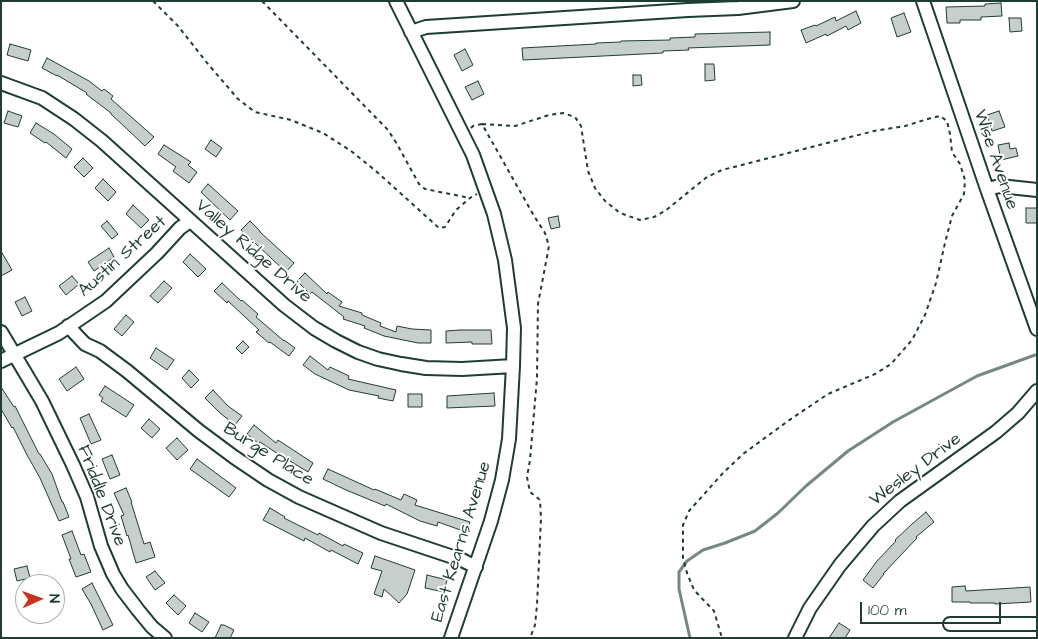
<!DOCTYPE html>
<style>
body{margin:0}
#map{position:relative;width:1038px;height:639px;overflow:hidden;background:#fff;font-family:"Architects Daughter",sans-serif}
canvas{display:block}
.frame{position:absolute;inset:0;border:2px solid #1f3d34;pointer-events:none}
.north{position:absolute;left:15px;top:574px;width:50px;height:50px;box-sizing:border-box;background:#fff;border:1px solid #a5b1ae;border-radius:50%;rotate:88deg;font-size:14px;font-weight:700;line-height:20px;text-align:center;color:#1f3d34}
.north::after{content:'';display:block;margin:auto;width:18px;height:22px;background:#c8321e;clip-path:polygon(50% 0,100% 100%,50% 72%,0 100%)}
.scale{position:absolute;left:860px;top:602px;width:141px;height:22px;box-sizing:border-box;border:2px solid #1f3d34;border-top:0;padding-left:6px;font-size:15px;line-height:18px;white-space:nowrap;color:#1f3d34;-webkit-text-stroke:4px #fff;paint-order:stroke}
</style>
<div id="map">
<canvas width="1038" height="639"></canvas>
<div class="frame"></div>
<div class="north">N</div>
<div class="scale">100 m</div>
</div>
<script>
const c = document.querySelector('canvas').getContext('2d');
c.lineJoin = 'round';
function poly(rows) {
  const path = new Path2D();
  for (const r of rows) {
    path.moveTo(r[0], r[1]);
    for (let i = 2; i < r.length; i += 2) path.lineTo(r[i], r[i + 1]);
  }
  return path;
}
function strokePath(path, color, width, dash) {
  c.strokeStyle = color;
  c.lineWidth = width;
  c.lineCap = dash ? 'butt' : 'round';
  c.setLineDash(dash || []);
  c.stroke(path);
}
function paint(path, color) {
  c.fillStyle = color;
  c.fill(path, 'evenodd');
}
function write(font, color, halo, rows, align = 'center') {
  c.font = font + ' "Architects Daughter",sans-serif';
  c.lineWidth = 4;
  c.setLineDash([]);
  c.textBaseline = 'middle';
  c.strokeStyle = halo;
  c.fillStyle = color;
  for (const [text, x, y, turn = 0] of rows) {
    c.save();
    c.translate(x, y);
    c.rotate((+turn || 0) * Math.PI / 180);
    c.textAlign = isNaN(turn) ? turn : align;
    if (halo) c.strokeText(text, 0, 0);
    c.fillText(text, 0, 0);
    c.restore();
  }
}
const stream = poly([
 [690,638,679,589,679,572,687,561,703,550,725,543,755,531,778,513,806,486,848,451,893,422,977,376,1035,355]
]);
const building = poly([
 [1001,3,1002,16,981,17,981,20,960,20,960,23,947,23,946,7,985,6,985,4,1001,3],
 [856,11,861,23,848,30,846,26,827,36,826,34,806,43,801,30,815,25,816,26,835,17,836,21,856,11],
 [904,13,911,32,897,37,891,18,904,13],
 [1009,18,1021,18,1022,31,1010,32,1009,18],
 [770,32,770,45,688,48,689,50,663,51,663,53,523,60,522,48,596,44,596,43,621,42,621,41,670,40,670,38,695,37,695,34,770,32],
 [10,44,31,50,28,61,7,55,10,44],
 [465,49,473,65,462,71,454,55,465,49],
 [47,58,89,81,102,91,104,89,113,96,111,99,154,137,145,146,111,114,111,113,86,94,87,93,57,75,57,76,42,68,47,58],
 [705,64,714,64,715,80,705,81,705,64],
 [633,75,641,75,642,85,633,86,633,75],
 [478,81,484,94,472,100,465,87,478,81],
 [8,111,22,116,18,127,4,123,8,111],
 [999,111,1005,127,992,131,987,115,999,111],
 [36,123,54,134,72,149,66,158,46,142,45,143,30,133,36,123],
 [211,140,222,148,216,157,205,149,211,140],
 [1009,143,1010,149,1016,148,1018,156,1001,160,998,145,1009,143],
 [164,145,191,162,188,165,197,172,189,183,173,171,176,167,158,154,164,145],
 [83,158,93,168,84,177,74,167,83,158],
 [103,179,116,192,108,201,95,188,103,179],
 [208,184,238,211,230,220,201,192,208,184],
 [133,205,149,220,141,228,126,214,133,205],
 [1026,208,1037,208,1037,223,1026,223,1026,208],
 [558,216,560,227,551,229,548,218,558,216],
 [107,221,118,234,112,239,101,226,107,221],
 [250,221,260,231,260,232,294,263,286,272,241,230,250,221],
 [109,248,114,257,94,271,88,262,109,248],
 [1,251,12,270,1,276,1,251],
 [190,254,206,269,198,277,183,262,190,254],
 [305,273,327,294,328,292,342,302,339,306,362,313,362,315,381,323,380,326,396,332,397,326,412,329,431,330,431,343,418,343,384,336,364,328,365,326,343,319,344,317,312,292,310,294,297,281,305,273],
 [72,276,79,284,66,295,59,286,72,276],
 [164,281,172,288,158,303,150,296,164,281],
 [222,283,241,301,242,300,258,314,256,317,284,341,284,340,295,348,289,356,270,342,269,343,256,332,259,330,228,301,227,303,214,291,222,283],
 [25,297,32,311,22,316,15,302,25,297],
 [126,315,134,322,122,336,114,329,126,315],
 [460,330,491,330,492,344,472,344,472,342,446,343,446,331,460,330],
 [243,341,249,347,242,354,236,348,243,341],
 [156,348,174,360,167,370,150,358,156,348],
 [310,356,328,370,330,367,349,376,348,379,396,390,393,401,378,398,379,396,349,390,315,374,303,365,310,356],
 [76,367,84,379,67,391,59,379,76,367],
 [189,370,199,380,191,388,182,378,189,370],
 [105,386,134,405,126,417,101,401,103,398,99,395,105,386],
 [1,387,14,407,15,406,39,454,40,454,52,474,62,502,63,502,69,517,59,521,40,478,27,455,13,427,12,428,1,409,1,387],
 [213,390,228,406,242,416,235,425,220,413,205,398,213,390],
 [494,393,495,406,447,408,447,396,494,393],
 [408,394,422,394,422,407,408,407,408,394],
 [89,414,101,440,91,444,80,418,89,414],
 [149,419,160,429,152,438,141,428,149,419],
 [254,425,276,443,278,440,313,463,308,472,290,461,290,462,260,442,259,444,247,434,254,425],
 [177,438,188,450,177,460,166,448,177,438],
 [112,455,120,475,110,479,102,459,112,455],
 [197,459,236,488,229,497,190,469,197,459],
 [328,469,374,490,375,489,401,500,404,494,417,500,415,505,470,522,466,532,438,522,437,526,420,521,386,504,385,506,346,490,323,479,328,469],
 [126,488,132,502,131,502,144,544,150,542,155,557,136,563,128,535,127,536,121,516,124,515,114,493,126,488],
 [270,508,285,517,284,518,318,535,319,533,343,546,344,544,363,553,358,564,331,550,330,552,305,538,304,541,263,520,270,508],
 [926,512,934,522,916,537,917,538,883,574,884,574,873,588,863,580,877,561,896,541,895,540,912,524,926,512],
 [72,531,81,555,84,554,91,572,76,577,69,559,71,559,62,535,72,531],
 [375,556,415,570,407,594,399,603,384,589,382,597,374,594,382,571,371,568,375,556],
 [27,566,30,578,17,581,14,569,27,566],
 [155,571,165,583,155,590,146,577,155,571],
 [427,575,447,580,444,592,425,588,427,575],
 [92,583,113,625,103,630,91,604,82,589,92,583],
 [965,586,966,591,1030,587,1031,602,995,604,995,603,970,603,970,602,952,602,952,587,965,586],
 [174,595,186,606,178,615,166,603,174,595],
 [195,613,209,622,202,632,189,623,195,613],
 [839,623,850,630,845,638,829,638,839,623],
 [221,625,224,625,234,630,230,638,215,638,221,625]
]);
const path = poly([
 [153,1,178,26,208,64,238,99,255,112,291,120,323,133,351,151,377,172,439,228,445,227,456,210,470,198,477,194],
 [262,1,388,130,397,144,419,184,425,189,470,198],
 [482,124,515,126,549,115,563,113,575,117,581,126,588,171,595,188,605,201,620,213,640,220,654,217,665,211,707,177,722,170,874,131,905,126,931,118,940,116,947,121,950,134,952,152,960,164,965,180,964,194,952,216,945,243,936,283,925,315,912,340,891,364,875,374,828,394,788,421,743,454,723,473,689,511,683,525,683,558,687,573,694,590,714,611,722,638],
 [471,128,473,126,482,124,534,216,545,233,549,246,538,304,537,378,530,460,527,477,530,492,540,500,541,518,537,605,535,625,530,638]
]);
const minor = poly([
 [396,1,473,155,494,214,505,260,514,328,513,366,509,439,502,480,491,521,451,638],
 [923,1,987,189,1037,329],
 [411,32,426,27,688,10,738,8,793,1],
 [1,83,42,98,74,119,102,141,284,305,314,328,336,341,358,352,378,359,401,364,426,368,462,369,513,366],
 [987,189,1000,186,1037,190],
 [68,326,85,344,100,351,127,371,199,431,234,457,268,480,299,497,381,533,462,560,476,567],
 [1,332,42,401,73,465,87,497,101,546,113,574,122,589,138,610,152,627,165,638],
 [1,361,59,333,106,301,157,253,180,228,190,221],
 [950,624,1037,624],
 [795,638,810,608,840,565,873,526,900,501,996,432,1018,413,1037,391]
]);
const streetNames = [
 ["Wise Avenue",995,160,71],
 ["Valley Ridge Drive",253,252,41],
 ["Austin Street",123,257,-42],
 ["Burge Place",268,455,32],
 ["Wesley Drive",916,470,-37],
 ["Friddle Drive",101,496,69],
 ["East Kearns Avenue",462,542,-73]
];
strokePath(stream, '#758883', 3);
paint(building, '#c7cfcc');
strokePath(building, '#1f3d34', 1);
strokePath(minor, '#1f3d34', 16);
strokePath(path, '#1f3d34', 2, [4, 4]);
strokePath(minor, '#fff', 12);
write('18px', '#1f3d34', '#fff', streetNames);
</script>
